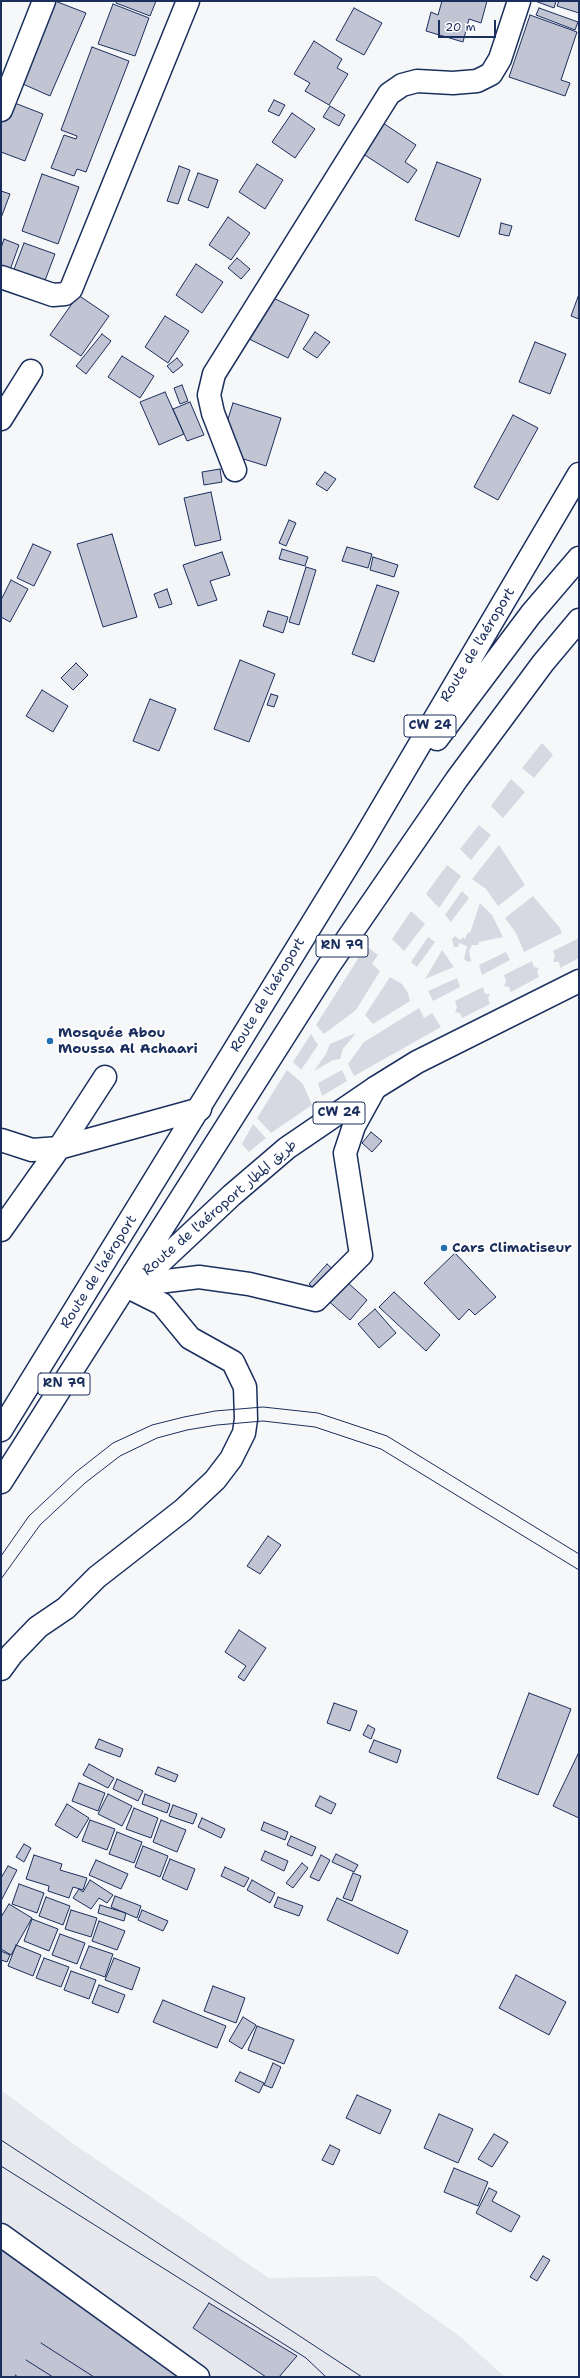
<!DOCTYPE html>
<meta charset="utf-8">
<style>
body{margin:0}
#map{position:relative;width:580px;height:2378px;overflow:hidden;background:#f6f7f9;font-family:"Shantell Sans",sans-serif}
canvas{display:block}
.frame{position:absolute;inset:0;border:2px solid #1b2f5e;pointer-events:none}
.scale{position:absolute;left:438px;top:20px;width:58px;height:18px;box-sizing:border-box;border:2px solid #1b2f5e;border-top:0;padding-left:5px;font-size:12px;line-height:14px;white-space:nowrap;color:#1b2f5e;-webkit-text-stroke:3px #fff;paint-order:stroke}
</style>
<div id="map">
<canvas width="580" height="2378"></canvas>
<div class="frame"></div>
<div class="scale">20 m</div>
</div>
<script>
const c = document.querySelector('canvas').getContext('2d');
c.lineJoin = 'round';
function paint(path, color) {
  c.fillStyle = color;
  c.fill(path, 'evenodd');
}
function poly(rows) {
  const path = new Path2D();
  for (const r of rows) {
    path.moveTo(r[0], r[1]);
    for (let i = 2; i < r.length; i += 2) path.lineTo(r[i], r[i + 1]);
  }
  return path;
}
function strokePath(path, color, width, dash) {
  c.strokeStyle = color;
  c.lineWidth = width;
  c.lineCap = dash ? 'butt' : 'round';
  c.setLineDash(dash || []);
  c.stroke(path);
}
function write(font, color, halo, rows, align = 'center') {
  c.font = font + ' "Shantell Sans","Playpen Sans Arabic",sans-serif';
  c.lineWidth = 4;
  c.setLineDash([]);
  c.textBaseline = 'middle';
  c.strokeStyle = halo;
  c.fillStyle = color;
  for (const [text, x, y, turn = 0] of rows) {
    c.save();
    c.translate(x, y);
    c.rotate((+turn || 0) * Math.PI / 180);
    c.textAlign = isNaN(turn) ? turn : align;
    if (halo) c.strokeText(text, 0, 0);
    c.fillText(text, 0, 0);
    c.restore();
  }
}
const built = poly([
 [1,2090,78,2147,269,2278,375,2276,457,2334,505,2377,1,2377]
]);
const green = poly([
 [542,743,553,755,534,778,522,768],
 [511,779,525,792,503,818,491,806],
 [479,825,491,835,471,860,460,849],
 [499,845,525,885,498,906,486,889,472,879],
 [447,865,461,876,439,908,426,894],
 [462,891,469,898,451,922,445,915],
 [533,896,560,928,562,933,524,952,516,933,505,918],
 [480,903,492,915,503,937,479,942,478,945,472,945,469,951,471,961,468,962,464,959,467,946,459,943,458,947,454,947,452,939,455,936,460,940,463,937,465,939,468,932,470,933],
 [411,911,425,924,404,951,392,939],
 [428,937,435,942,417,967,411,962],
 [579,938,579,958,560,968,559,962,553,962,555,956,553,951],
 [366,946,378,955,372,964,380,971,356,1010,324,1034,316,1025],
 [442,950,454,967,425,979],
 [506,952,510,960,482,975,479,965],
 [532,961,534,967,539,968,537,972,539,977,511,992,509,987,504,986,506,981,504,975],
 [390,977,402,984,408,993,410,1001,373,1024,365,1015],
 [457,978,460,987,433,1001,428,991],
 [483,987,485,994,490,994,488,998,490,1004,462,1018,460,1013,455,1012,457,1007,455,1001],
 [419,1008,424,1018,432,1013,441,1027,354,1076,348,1064,364,1042],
 [356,1033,343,1049,340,1059,333,1060,314,1071,326,1054,330,1044],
 [311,1034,318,1045,301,1070,293,1062],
 [287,1070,303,1084,312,1105,271,1133,257,1118],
 [342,1070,347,1081,322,1096,318,1083],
 [253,1124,266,1138,249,1152,242,1144]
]);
const building = poly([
 [55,1,86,13,50,96,16,81,55,1],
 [116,1,156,1,150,16,116,3,116,1],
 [442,1,487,1,481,23,469,19,463,42,426,31,431,12,438,15,442,1],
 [535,1,556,1,554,8,535,1],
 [559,1,579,1,579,13,557,6,559,1],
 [113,4,149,18,135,56,98,44,113,4],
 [354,8,382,23,364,55,336,40,354,8],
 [539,8,578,22,575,30,536,15,539,8],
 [530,15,577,32,561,80,570,83,565,96,509,77,530,15],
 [314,41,342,59,337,68,348,74,329,105,305,91,310,83,294,74,314,41],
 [92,47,129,61,86,172,77,169,74,176,51,168,64,135,76,139,77,136,61,130,92,47],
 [7,100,43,114,25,161,1,152,1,117,7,100],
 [274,100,285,105,279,116,268,111,274,100],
 [330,106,345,115,339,126,323,117,330,106],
 [292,113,315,129,295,158,272,142,292,113],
 [383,123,416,145,405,162,417,170,408,183,354,148,383,123],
 [437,162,481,179,459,237,415,220,437,162],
 [257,164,283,180,265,209,239,192,257,164],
 [179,166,190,170,178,204,167,201,179,166],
 [198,173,218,180,208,208,188,200,198,173],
 [42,174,79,187,58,244,22,231,42,174],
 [1,191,10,194,1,218,1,191],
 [228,217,250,233,231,260,209,245,228,217],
 [501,223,512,226,509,236,499,234,501,223],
 [4,239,19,245,6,281,1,279,1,248,4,239],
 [24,243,55,254,41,291,10,280,24,243],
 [237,258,250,269,241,279,228,268,237,258],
 [196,264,223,282,202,313,176,295,196,264],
 [579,294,579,319,571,316,579,294],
 [78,295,109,316,81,356,50,335,78,295],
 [267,295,309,315,288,358,247,338,267,295],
 [165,316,189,331,168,363,145,347,165,316],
 [315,332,330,342,317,358,303,349,315,332],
 [102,334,111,341,86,374,76,366,102,334],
 [535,342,566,354,550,394,519,382,535,342],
 [122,356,154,376,140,398,108,377,122,356],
 [177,358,183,365,173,373,167,366,177,358],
 [182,385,188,401,180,404,174,388,182,385],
 [165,392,184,434,159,445,140,402,165,392],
 [190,402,204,435,187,441,173,409,190,402],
 [233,403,281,418,266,466,218,451,233,403],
 [513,415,538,428,498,500,474,487,513,415],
 [220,469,222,482,204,485,202,472,220,469],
 [325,472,336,479,327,491,316,484,325,472],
 [211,492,221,540,195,546,184,498,211,492],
 [289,520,296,523,286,546,279,543,289,520],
 [112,534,137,617,103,627,77,544,112,534],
 [33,544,51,552,34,586,17,578,33,544],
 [347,547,372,554,368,568,342,561,347,547],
 [282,549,308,557,305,566,279,559,282,549],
 [222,552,230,575,210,581,217,600,198,606,183,565,222,552],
 [373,557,398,565,394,577,370,570,373,557],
 [306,567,316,570,299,625,289,622,306,567],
 [11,580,28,589,10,622,1,617,1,600,11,580],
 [377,585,399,592,374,662,352,654,377,585],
 [167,589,172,604,159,608,154,594,167,589],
 [268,611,288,617,283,633,263,626,268,611],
 [240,660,275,674,249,742,214,729,240,660],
 [76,663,88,675,73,690,61,678,76,663],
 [42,690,68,706,53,732,26,716,42,690],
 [271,694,278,696,274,707,267,705,271,694],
 [150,699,176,709,159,751,133,741,150,699],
 [371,1132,382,1141,372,1152,362,1143,371,1132],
 [455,1253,496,1297,475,1315,469,1309,459,1320,424,1283,455,1253],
 [327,1264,367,1300,350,1320,309,1284,327,1264],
 [394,1292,440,1335,426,1351,379,1307,394,1292],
 [375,1309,396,1333,379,1348,358,1324,375,1309],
 [268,1536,281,1545,260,1574,247,1566,268,1536],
 [239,1630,266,1648,244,1681,238,1677,246,1666,225,1652,239,1630],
 [529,1693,571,1709,538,1795,497,1778,529,1693],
 [334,1703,357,1711,350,1731,327,1723,334,1703],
 [368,1725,375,1729,371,1739,363,1735,368,1725],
 [99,1739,123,1749,120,1757,95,1748,99,1739],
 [374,1740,401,1750,397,1763,369,1752,374,1740],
 [579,1752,579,1818,553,1806,579,1752],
 [89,1764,114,1778,108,1788,83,1775,89,1764],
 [158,1767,178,1775,175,1782,155,1774,158,1767],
 [117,1779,143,1791,138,1801,113,1789,117,1779],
 [79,1783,105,1793,98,1811,72,1801,79,1783],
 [108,1794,132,1806,122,1826,98,1814,108,1794],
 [145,1794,170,1804,167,1813,142,1804,145,1794],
 [320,1796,336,1804,331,1814,315,1806,320,1796],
 [67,1804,89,1818,77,1838,55,1825,67,1804],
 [173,1805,197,1814,193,1824,169,1816,173,1805],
 [134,1808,158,1818,151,1838,126,1829,134,1808],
 [202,1818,225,1829,221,1838,198,1827,202,1818],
 [90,1820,115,1829,107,1850,82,1841,90,1820],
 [161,1820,186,1830,177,1852,153,1842,161,1820],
 [264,1822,288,1832,285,1840,261,1830,264,1822],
 [117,1832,142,1842,134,1863,109,1854,117,1832],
 [291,1836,316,1847,312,1856,287,1845,291,1836],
 [24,1844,31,1848,24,1862,16,1857,24,1844],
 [143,1846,168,1856,160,1877,135,1867,143,1846],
 [265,1851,288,1861,284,1871,261,1860,265,1851],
 [336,1854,358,1865,354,1872,332,1862,336,1854],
 [34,1855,62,1864,60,1870,87,1878,83,1890,73,1887,69,1898,48,1891,49,1886,26,1879,34,1855],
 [321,1855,330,1860,319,1881,310,1877,321,1855],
 [170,1859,195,1869,187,1890,162,1879,170,1859],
 [96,1860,128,1874,121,1889,89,1875,96,1860],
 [302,1863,308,1868,293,1888,286,1883,302,1863],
 [8,1866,17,1870,1,1901,1,1878,8,1866],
 [225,1867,249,1878,244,1887,221,1876,225,1867],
 [353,1873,361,1876,352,1901,343,1898,353,1873],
 [90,1880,113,1895,107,1903,99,1898,91,1909,73,1898,79,1889,83,1892,90,1880],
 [252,1880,275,1893,270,1903,247,1890,252,1880],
 [19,1884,44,1893,37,1913,12,1904,19,1884],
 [115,1896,141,1906,137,1918,111,1907,115,1896],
 [46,1897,70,1906,63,1925,39,1916,46,1897],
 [278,1897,303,1906,299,1916,274,1907,278,1897],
 [337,1898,408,1931,398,1954,327,1920,337,1898],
 [9,1904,32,1918,11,1955,1,1949,1,1917,9,1904],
 [100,1905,126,1913,124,1921,98,1913,100,1905],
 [71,1910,97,1918,91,1937,65,1929,71,1910],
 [142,1910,168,1921,163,1931,138,1920,142,1910],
 [32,1919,58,1929,49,1951,24,1941,32,1919],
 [99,1921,125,1931,117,1950,92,1941,99,1921],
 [60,1934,85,1943,77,1964,52,1955,60,1934],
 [16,1945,41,1955,33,1976,8,1966,16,1945],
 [89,1946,113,1954,105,1977,80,1968,89,1946],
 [1,1951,10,1955,7,1962,1,1960,1,1951],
 [44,1958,69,1967,61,1987,36,1978,44,1958],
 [114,1958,140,1968,132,1990,105,1980,114,1958],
 [71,1971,96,1980,89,1999,64,1990,71,1971],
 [516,1975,566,2002,549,2035,499,2008,516,1975],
 [99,1985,125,1995,118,2013,92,2003,99,1985],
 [213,1986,245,1998,236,2023,204,2011,213,1986],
 [163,2000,226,2026,217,2048,153,2022,163,2000],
 [243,2017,256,2025,242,2049,229,2041,243,2017],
 [257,2026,294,2040,284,2064,248,2050,257,2026],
 [273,2063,281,2067,272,2088,264,2085,273,2063],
 [240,2072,264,2083,259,2093,235,2081,240,2072],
 [357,2095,391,2110,380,2134,346,2118,357,2095],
 [439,2114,473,2129,458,2163,424,2148,439,2114],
 [494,2134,508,2142,492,2167,478,2159,494,2134],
 [330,2145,340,2150,333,2165,322,2160,330,2145],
 [454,2168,488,2182,478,2206,444,2192,454,2168],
 [489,2188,497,2192,492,2201,520,2216,511,2232,476,2213,489,2188],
 [1,2246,183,2377,1,2377,1,2246],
 [543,2256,550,2260,537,2281,530,2277,543,2256],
 [209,2303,297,2356,279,2377,266,2377,193,2328,209,2303]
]);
const minor = poly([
 [1,110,44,1],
 [1,277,53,295,65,294,71,289,188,1],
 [1,419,31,371],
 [235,470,213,413,209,395,214,374,389,94,402,85,417,81,453,83,477,81,491,74,500,59,519,1],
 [1,1140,32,1150,59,1148,200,1109],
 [1,1230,59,1148,105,1077],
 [126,1286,199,1277,249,1284,316,1300,361,1255,345,1153,354,1126,375,1088],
 [1,1669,12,1654,38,1627,66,1608,97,1577,183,1510,215,1480,231,1459,244,1433,246,1419,245,1387,233,1362,190,1338,162,1304,126,1286],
 [1,2235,198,2377]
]);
const highway = poly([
 [437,739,531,614,579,558],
 [134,1281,151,1271,232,1195,287,1148,375,1088,417,1062,579,981],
 [1,1430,361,844,579,474],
 [1,1482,328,967,457,779,543,663,579,620]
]);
const tram = poly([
 [1,1556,29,1516,76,1472,113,1443,152,1425,184,1417,215,1411,263,1407,318,1413,387,1436,579,1554],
 [1,1579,40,1525,85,1483,120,1456,157,1438,187,1430,217,1425,263,1421,315,1427,381,1449,579,1570],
 [1,2140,362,2377],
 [1,2166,306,2358,326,2377],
 [41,2343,94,2377],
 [26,2360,53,2377],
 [15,2375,18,2377]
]);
const markers = [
 [50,1041,4,"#1f6fb2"],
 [444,1248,4,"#1f6fb2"]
];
const shields = [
 [430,726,52],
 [342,946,52],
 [339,1113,52],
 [64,1384,52]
];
const shieldNames = [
 ["CW 24",430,726],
 ["RN 79",342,946],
 ["CW 24",339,1113],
 ["RN 79",64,1384]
];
const streetNames = [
 ["Route de l'aéroport",478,645,-59],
 ["Route de l'aéroport",268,995,-59],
 ["Route de l'aéroport طريق المطار",220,1208,-41],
 ["Route de l'aéroport",99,1272,-58]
];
const poiNames = [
 ["Mosquée Abou",58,1033],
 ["Moussa Al Achaari",58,1049],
 ["Cars Climatiseur",452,1248]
];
paint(built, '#e6e8ee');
paint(green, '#d6d9e2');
paint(building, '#c0c4d3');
strokePath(building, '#1b2f5e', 1);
strokePath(minor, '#1b2f5e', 25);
strokePath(highway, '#1b2f5e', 25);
strokePath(minor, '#fff', 22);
strokePath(highway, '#fff', 22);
strokePath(tram, '#1b2f5e', 1);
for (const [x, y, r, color] of markers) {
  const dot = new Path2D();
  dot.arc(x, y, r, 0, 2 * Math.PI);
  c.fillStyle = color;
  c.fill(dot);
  strokePath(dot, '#fff', 1.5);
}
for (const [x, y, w] of shields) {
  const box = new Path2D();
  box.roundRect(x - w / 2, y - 11, w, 22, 3);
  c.fillStyle = '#fff';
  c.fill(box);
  strokePath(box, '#1b2f5e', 1);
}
write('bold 13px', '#1b2f5e', null, shieldNames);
write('14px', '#1b2f5e', '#fff', streetNames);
write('bold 14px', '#1b2f5e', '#fff', poiNames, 'left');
</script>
